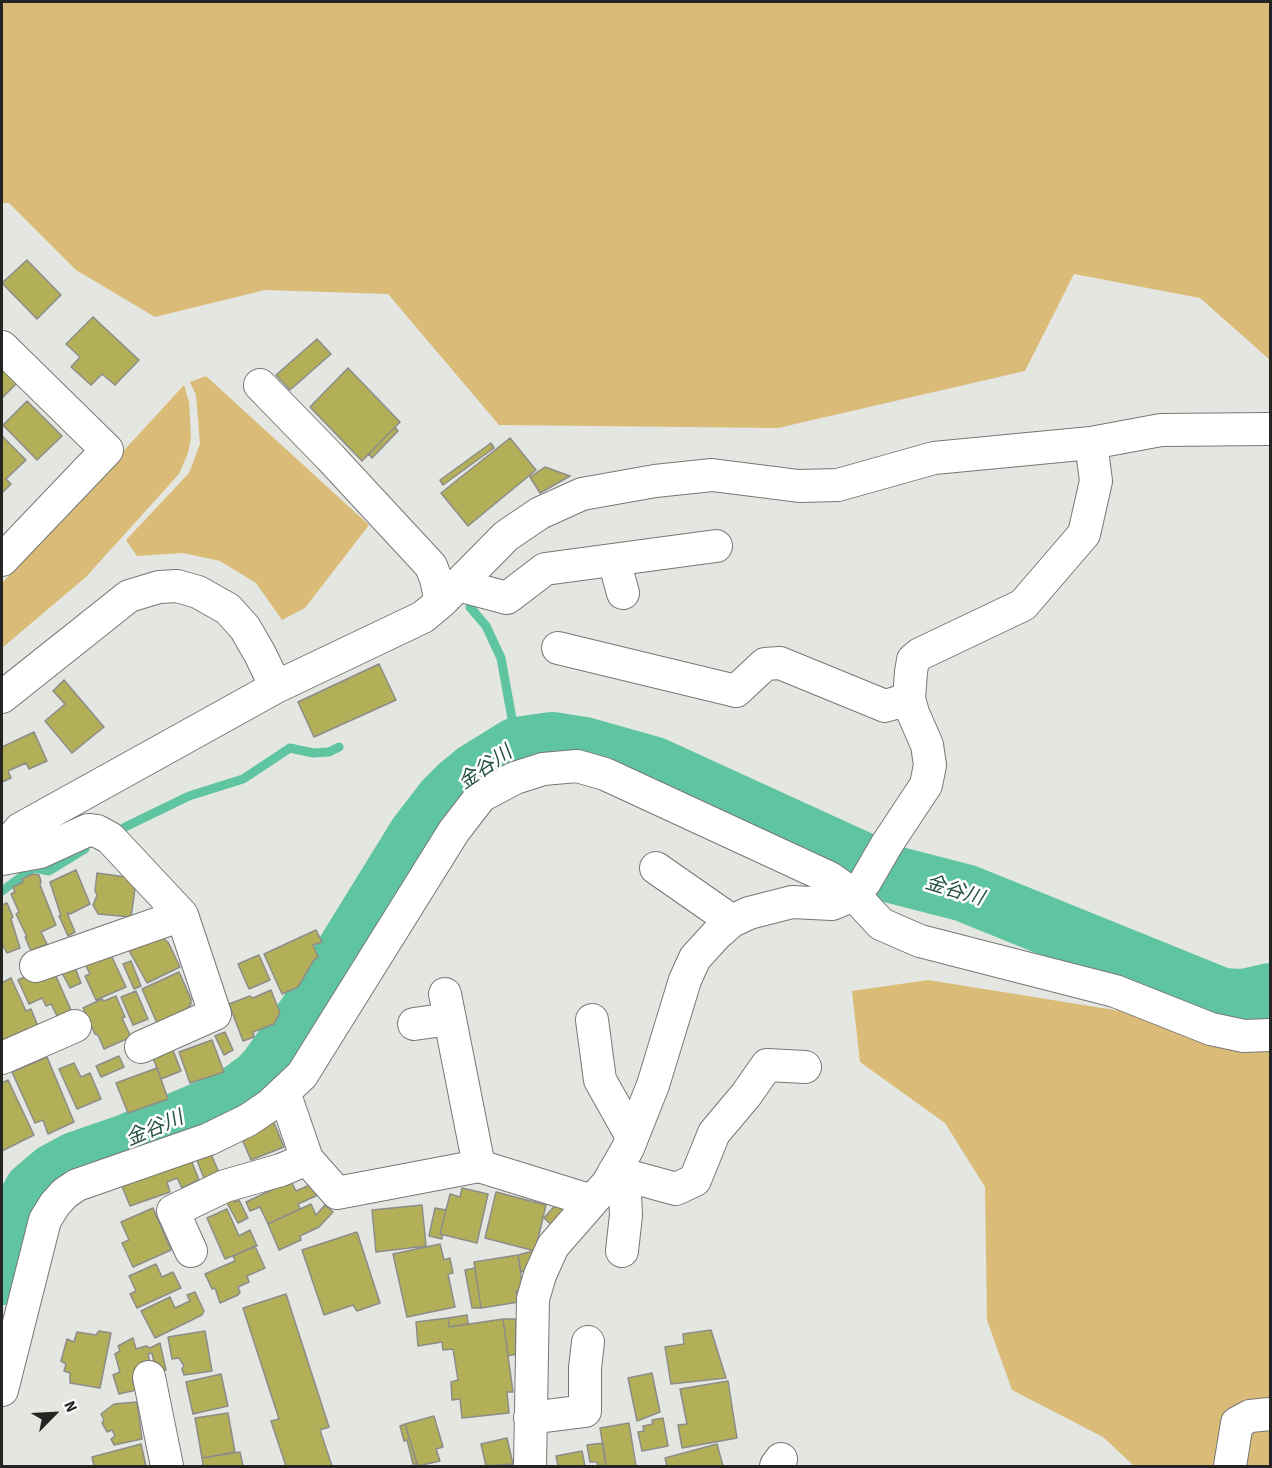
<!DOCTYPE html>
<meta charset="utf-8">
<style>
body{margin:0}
#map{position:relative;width:1272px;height:1468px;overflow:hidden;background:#e4e6e2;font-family:"Source Sans 3",sans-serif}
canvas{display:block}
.frame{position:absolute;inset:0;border:3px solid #242423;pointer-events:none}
.north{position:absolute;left:24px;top:1384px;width:60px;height:60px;-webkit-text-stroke:4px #fff;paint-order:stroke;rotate:66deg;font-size:16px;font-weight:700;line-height:24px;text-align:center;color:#242423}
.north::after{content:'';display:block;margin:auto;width:21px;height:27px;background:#242423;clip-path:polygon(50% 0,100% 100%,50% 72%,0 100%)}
</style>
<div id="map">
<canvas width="1272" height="1468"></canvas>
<div class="frame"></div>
<div class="north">N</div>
</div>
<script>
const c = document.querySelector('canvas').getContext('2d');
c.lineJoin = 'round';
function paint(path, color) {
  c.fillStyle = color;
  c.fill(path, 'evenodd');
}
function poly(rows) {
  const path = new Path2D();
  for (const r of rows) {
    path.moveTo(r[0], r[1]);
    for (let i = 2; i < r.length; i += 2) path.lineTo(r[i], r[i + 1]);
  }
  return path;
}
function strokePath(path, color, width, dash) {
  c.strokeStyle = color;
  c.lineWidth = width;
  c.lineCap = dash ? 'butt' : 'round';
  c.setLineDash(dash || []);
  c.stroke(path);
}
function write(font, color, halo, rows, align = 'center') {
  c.font = font + ' "Source Sans 3","Noto Sans JP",sans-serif';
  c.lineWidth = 5;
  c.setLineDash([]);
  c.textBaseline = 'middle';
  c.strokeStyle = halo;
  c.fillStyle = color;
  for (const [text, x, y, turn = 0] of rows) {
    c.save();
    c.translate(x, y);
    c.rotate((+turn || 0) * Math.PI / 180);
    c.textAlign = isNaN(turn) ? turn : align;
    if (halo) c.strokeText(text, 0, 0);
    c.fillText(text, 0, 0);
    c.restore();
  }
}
const green = poly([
 [2,2,1270,2,1270,360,1200,298,1074,274,1025,371,778,428,499,425,388,294,265,290,155,317,76,270,9,203,2,203],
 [206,376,369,525,305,608,282,620,256,583,220,561,183,553,137,556,126,540,189,473,200,444,196,395,190,382],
 [184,385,189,402,191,437,188,453,179,474,86,577,2,648,2,583],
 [928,980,1264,1034,1270,1033,1270,1466,1134,1466,1103,1437,1012,1390,987,1320,985,1187,945,1123,860,1062,852,991]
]);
const stream = poly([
 [470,607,486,626,501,658,517,746],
 [125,827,189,796,243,779,290,748,313,753,329,752,339,747],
 [2,891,33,868,49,871,85,849]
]);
const river = poly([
 [2,1276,16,1220,33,1190,53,1173,75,1161,127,1143,232,1098,259,1078,268,1068,306,1015,417,835,444,800,458,786,475,772,517,746,552,741,584,746,655,766,891,874,965,893,1222,997,1244,998,1270,992]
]);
const building = poly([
 [27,260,61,295,37,319,2,283,27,260],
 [93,317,139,360,115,385,102,374,91,385,71,367,80,357,66,344,93,317],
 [317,339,331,354,290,390,276,375,317,339],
 [2,361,20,380,2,398,2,361],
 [348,368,400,422,362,461,310,407,348,368],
 [27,401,62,436,37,460,3,425,27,401],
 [395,427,398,431,372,458,369,454,395,427],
 [2,436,26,460,6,479,11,484,2,493,2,436],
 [510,438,536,470,468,526,441,493,510,438],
 [491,443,494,448,443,485,440,480,491,443],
 [545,467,570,476,540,493,530,477,545,467],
 [379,664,396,700,314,737,298,702,379,664],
 [64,680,104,727,72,753,45,721,65,704,53,691,64,680],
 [34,732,47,761,29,769,26,763,8,771,11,778,2,782,2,747,34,732],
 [76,870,90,904,70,914,67,913,75,932,68,936,59,916,61,916,50,882,76,870],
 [97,873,126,877,135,889,131,917,98,914,93,905,97,895,95,891,97,873],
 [33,874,39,875,41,881,40,885,56,925,41,932,47,944,31,951,25,937,27,937,16,914,19,912,11,894,15,892,13,887,23,882,22,879,33,874],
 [7,903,13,917,11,919,20,948,7,953,2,944,2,905,7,903],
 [316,930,322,942,313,945,318,957,314,960,298,987,282,994,264,954,316,930],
 [161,937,168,942,180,967,147,983,127,947,161,937],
 [110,953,126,987,96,1000,85,976,90,974,85,964,110,953],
 [259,955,270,980,249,989,238,964,259,955],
 [131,961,141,986,134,989,123,964,131,961],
 [51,965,71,1010,57,1016,51,1004,46,1006,42,998,29,1004,18,980,51,965],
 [74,965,81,983,70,988,61,971,74,965],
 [179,972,191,999,191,1004,186,1010,157,1023,142,989,179,972],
 [11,978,26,1011,31,1009,40,1031,30,1035,28,1029,2,1041,2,983,11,978],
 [271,990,280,1013,274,1024,253,1032,254,1037,243,1041,229,1004,250,996,253,998,271,990],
 [136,991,148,1019,133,1025,121,997,136,991],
 [116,996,125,1017,122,1018,131,1037,104,1049,98,1035,95,1034,83,1008,102,999,104,1001,116,996],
 [225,1032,233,1050,224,1055,215,1036,225,1032],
 [212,1040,224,1072,190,1083,179,1052,212,1040],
 [173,1050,181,1071,161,1079,153,1058,173,1050],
 [119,1056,124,1067,101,1077,96,1066,119,1056],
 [47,1057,74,1122,48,1134,43,1120,35,1123,12,1072,47,1057],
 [74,1063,81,1077,90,1073,101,1099,77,1109,59,1069,74,1063],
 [157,1068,168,1099,128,1113,116,1083,157,1068],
 [8,1080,34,1135,2,1151,2,1083,8,1080],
 [272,1118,284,1147,251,1160,242,1139,272,1118],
 [209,1149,220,1175,205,1181,195,1155,209,1149],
 [191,1160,199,1180,182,1188,177,1178,167,1182,170,1192,130,1206,121,1184,191,1160],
 [291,1181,296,1191,314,1183,318,1195,298,1204,300,1209,268,1224,260,1207,250,1211,246,1202,291,1181],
 [462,1188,488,1194,477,1243,440,1234,450,1194,460,1197,462,1188],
 [496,1192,546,1205,535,1251,485,1238,496,1192],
 [232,1197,235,1202,239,1200,248,1218,238,1223,226,1201,232,1197],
 [558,1202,568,1211,554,1227,544,1218,558,1202],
 [311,1204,316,1215,325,1205,333,1212,319,1227,300,1236,301,1240,279,1250,268,1224,311,1204],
 [422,1205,426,1246,376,1252,372,1210,422,1205],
 [153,1208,171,1250,133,1267,122,1243,129,1240,121,1222,153,1208],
 [435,1208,446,1210,440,1234,442,1234,442,1239,429,1236,435,1208],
 [227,1209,239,1236,250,1230,257,1246,225,1259,207,1218,227,1209],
 [357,1232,380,1303,357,1311,353,1305,324,1315,302,1250,357,1232],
 [440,1244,444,1260,450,1258,453,1273,448,1274,455,1307,407,1317,393,1254,440,1244],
 [255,1246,265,1268,247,1276,249,1282,238,1287,240,1292,238,1295,220,1303,215,1288,212,1289,205,1274,235,1261,233,1256,255,1246],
 [533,1251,530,1270,521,1272,518,1255,533,1251],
 [518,1255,523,1290,516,1291,519,1302,481,1308,474,1262,518,1255],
 [156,1264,162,1277,173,1272,181,1288,137,1308,130,1294,136,1291,129,1276,156,1264],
 [475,1268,481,1308,472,1308,465,1270,475,1268],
 [195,1292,204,1311,202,1315,155,1338,141,1311,170,1297,175,1308,190,1301,187,1295,195,1292],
 [286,1294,329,1427,320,1430,332,1466,286,1466,271,1421,279,1419,243,1308,286,1294],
 [467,1315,468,1324,449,1327,448,1318,467,1315],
 [448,1318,449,1327,503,1319,513,1392,507,1392,509,1413,462,1418,460,1399,452,1400,451,1382,458,1380,453,1349,443,1350,442,1342,418,1346,416,1322,448,1318],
 [503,1319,516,1319,516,1354,508,1356,503,1319],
 [711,1330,726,1378,671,1384,665,1347,684,1344,683,1334,711,1330],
 [99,1331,111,1333,100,1388,70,1383,70,1373,64,1371,66,1364,61,1361,67,1339,74,1342,77,1332,96,1335,99,1331],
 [205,1331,212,1371,184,1375,182,1369,184,1366,179,1358,172,1359,168,1337,205,1331],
 [133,1338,136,1349,146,1346,150,1348,160,1343,166,1370,156,1372,152,1353,148,1354,152,1371,132,1380,136,1390,119,1394,113,1375,120,1372,115,1354,120,1351,118,1346,133,1338],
 [652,1373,660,1412,637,1421,628,1378,652,1373],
 [221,1374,228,1406,193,1414,186,1382,221,1374],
 [728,1381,737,1438,682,1448,678,1425,687,1424,680,1389,728,1381],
 [137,1402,142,1439,114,1445,111,1439,115,1436,112,1430,107,1432,102,1423,104,1420,101,1414,114,1404,137,1402],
 [228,1413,235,1452,202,1458,195,1418,228,1413],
 [434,1416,443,1447,436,1449,440,1461,418,1466,405,1424,434,1416],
 [663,1418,668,1446,642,1451,638,1432,644,1431,643,1426,653,1424,652,1420,663,1418],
 [629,1423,636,1466,606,1466,600,1428,629,1423],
 [405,1424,417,1464,413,1464,407,1440,404,1441,400,1426,405,1424],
 [507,1438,513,1464,486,1466,481,1444,507,1438],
 [603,1443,606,1466,598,1466,597,1462,590,1462,587,1445,603,1443],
 [141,1444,146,1466,94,1466,92,1457,141,1444],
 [717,1444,723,1466,667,1466,665,1458,717,1444],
 [582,1451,585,1466,558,1466,556,1456,582,1451],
 [240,1452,243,1466,203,1466,202,1458,240,1452]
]);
const street = poly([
 [2,347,107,450,2,560],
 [260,385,330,457,431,566,436,579,441,602],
 [614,560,623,593],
 [458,585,507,598,545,569,716,546],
 [558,648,736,691,765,664,780,663,885,706,909,699],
 [2,697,129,596,159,587,177,586,198,592,228,609,245,628,260,654,276,687],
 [2,851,20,829,276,687,423,617,441,602,506,536,540,513,582,494,655,481,712,475,799,486,838,485,934,458,1091,443,1161,430,1270,429],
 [2,859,40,852,88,830,97,831,110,838,182,915,215,1014,141,1047],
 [656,868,732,921],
 [36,966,182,915],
 [445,994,479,1166],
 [592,1020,600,1080,632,1137],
 [414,1024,450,1019],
 [2,1058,75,1026],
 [284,1092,307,1159,337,1193,479,1166,592,1201],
 [614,1172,676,1189,695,1180,714,1133,746,1095,767,1065,805,1067],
 [614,1172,625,1194,626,1215,622,1251],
 [191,1251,173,1211,225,1186,281,1170,307,1159],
 [149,1377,167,1466],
 [2,1390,45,1220,55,1204,65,1193,77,1185,209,1139,248,1120,270,1105,302,1075,454,831,481,796,515,778,543,769,577,766,605,774,830,878,854,895,881,924,920,941,1115,991,1211,1029,1244,1036,1270,1035],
 [530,1418,585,1411,585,1368,588,1342],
 [530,1466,533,1299,540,1275,553,1246,608,1183,628,1148,653,1085,685,980,695,958,716,935,732,921,749,913,792,902,832,904,854,895,865,882,887,844,926,785,930,765,927,745,913,713,909,699,911,672,913,660,920,654,1023,605,1084,534,1096,481,1091,443],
 [776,1466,781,1459],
 [1230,1466,1237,1423,1250,1416,1270,1414]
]);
const waterNames = [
 ["金谷川",486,769,-35],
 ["金谷川",954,892,17],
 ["金谷川",155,1130,-23]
];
paint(green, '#dabc78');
strokePath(stream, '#5fc5a1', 9);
strokePath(river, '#5fc5a1', 58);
paint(building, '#b3af59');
strokePath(building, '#8c8c89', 1.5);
strokePath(street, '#767875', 34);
strokePath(street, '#fff', 32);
write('italic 20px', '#265242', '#fff', waterNames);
</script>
